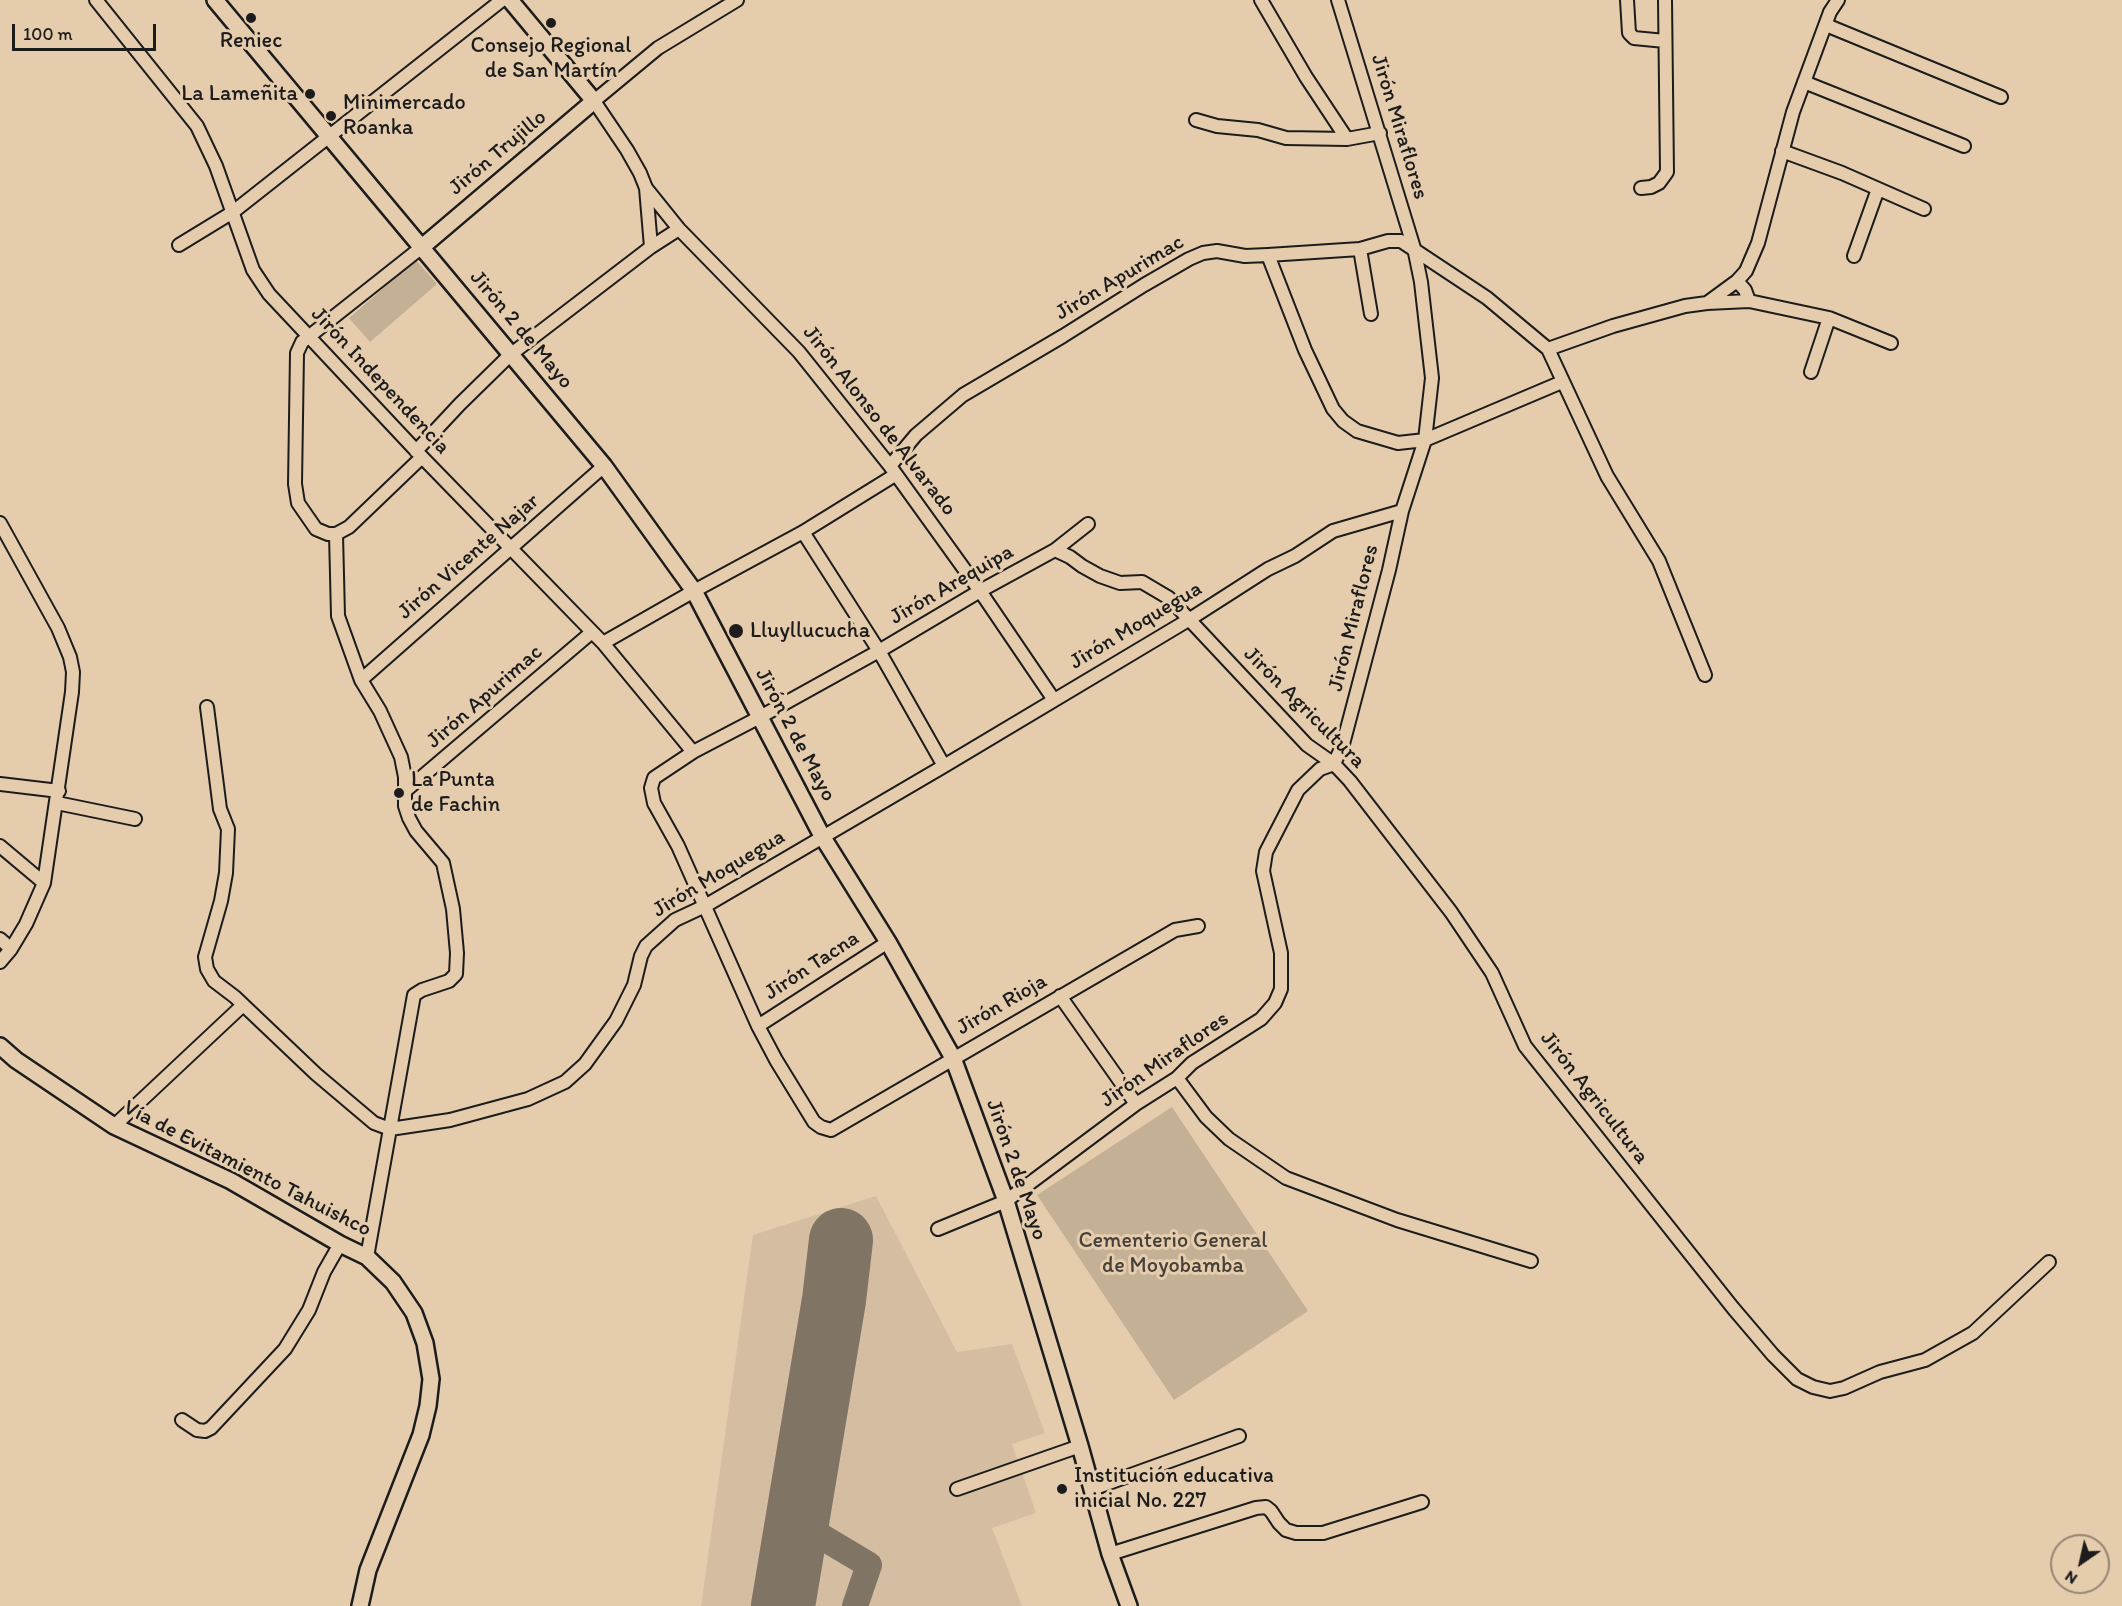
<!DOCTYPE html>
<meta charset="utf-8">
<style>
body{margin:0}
#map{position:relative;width:2122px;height:1606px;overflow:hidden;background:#e5ccad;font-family:Itim,sans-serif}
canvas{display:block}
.north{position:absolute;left:2050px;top:1534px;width:60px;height:60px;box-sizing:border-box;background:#e5ccad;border:2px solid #958673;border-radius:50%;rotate:214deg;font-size:16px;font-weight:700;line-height:24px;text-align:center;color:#1c1c1c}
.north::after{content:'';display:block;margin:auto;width:21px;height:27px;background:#1c1c1c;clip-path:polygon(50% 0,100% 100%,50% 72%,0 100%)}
.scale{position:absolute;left:12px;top:24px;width:144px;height:27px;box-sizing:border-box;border:3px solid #1c1c1c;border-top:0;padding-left:8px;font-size:18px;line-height:21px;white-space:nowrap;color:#1c1c1c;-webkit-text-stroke:4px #e5ccad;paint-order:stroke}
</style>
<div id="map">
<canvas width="2122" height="1606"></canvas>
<div class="north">N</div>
<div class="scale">100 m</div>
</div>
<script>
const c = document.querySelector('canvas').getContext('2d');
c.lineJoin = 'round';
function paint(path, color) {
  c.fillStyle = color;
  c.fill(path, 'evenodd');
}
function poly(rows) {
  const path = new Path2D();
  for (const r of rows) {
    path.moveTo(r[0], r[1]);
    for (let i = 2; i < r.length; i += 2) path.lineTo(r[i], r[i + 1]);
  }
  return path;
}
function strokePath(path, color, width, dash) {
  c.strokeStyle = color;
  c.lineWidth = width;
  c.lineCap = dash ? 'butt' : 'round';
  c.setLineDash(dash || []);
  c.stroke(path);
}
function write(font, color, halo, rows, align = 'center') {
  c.font = font + ' Itim,sans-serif';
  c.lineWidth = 6;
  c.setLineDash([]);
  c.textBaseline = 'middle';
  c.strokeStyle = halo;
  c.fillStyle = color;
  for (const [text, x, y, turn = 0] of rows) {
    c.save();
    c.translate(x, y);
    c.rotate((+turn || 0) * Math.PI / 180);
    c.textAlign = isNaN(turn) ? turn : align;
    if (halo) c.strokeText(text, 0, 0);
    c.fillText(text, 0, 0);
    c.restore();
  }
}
const built = poly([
 [876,1196,957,1352,1012,1344,1045,1433,1012,1444,1036,1513,992,1528,1022,1606,701,1606,753,1235]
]);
const green = poly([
 [416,260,437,284,370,342,349,318],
 [1172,1107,1308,1311,1174,1400,1037,1195]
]);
const taxiway = poly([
 [797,1522,869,1565,855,1606]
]);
const runway = poly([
 [783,1606,834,1300,841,1240]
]);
const minor = poly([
 [96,0,197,126,216,166,253,270,269,294,422,457,603,643,693,752],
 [1261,0,1306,77,1347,139,1380,133],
 [1627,0,1629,33,1634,38,1665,41],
 [1826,25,2001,97],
 [1804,82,1964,146],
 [1196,120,1217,126,1258,130,1286,138,1347,139],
 [1782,151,1842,173,1924,209],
 [646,188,679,229,799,352,890,466,980,591,1054,700],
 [1641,188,1651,187,1659,183,1667,172,1665,0],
 [179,245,233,212,502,0],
 [651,247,646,188,640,173,627,150,594,101,658,48,737,0],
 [1360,249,1371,314],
 [1268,255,1305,350,1333,409,1343,421,1357,431,1398,443,1425,440,1562,382],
 [1854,256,1878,189],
 [1737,281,1745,290,1749,301],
 [1707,303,1749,301,1829,318,1891,343],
 [1548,349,1607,476,1659,561,1705,675],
 [1811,372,1829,318],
 [416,451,460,404,510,355,651,247,679,229],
 [890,466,916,435,963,395,1063,336,1144,285,1189,259,1203,253,1217,251,1245,256,1268,255,1360,249,1388,241,1401,241,1487,298,1548,349,1613,326,1685,306,1707,303,1737,281,1746,271,1758,243,1793,112,1830,12,1838,0],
 [0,523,58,628,70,657,73,672,72,692,44,883,26,924,11,949,0,962],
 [1088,524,1055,550,980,591,879,651,760,717,693,752,654,778,651,788,654,803,678,846,758,1026,776,1060,814,1122,821,1127,831,1130,1175,930,1198,926],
 [803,532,879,651,944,766],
 [336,534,349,527,422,457],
 [1055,550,1070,557,1082,566,1100,576,1120,583,1142,582,1169,598,1307,745,1334,764,1350,781,1451,912,1492,973,1525,1046,1733,1308,1773,1355,1797,1379,1813,1387,1830,1391,1844,1388,1880,1372,1925,1360,1973,1333,2049,1262],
 [603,643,694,591,803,532,895,475],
 [361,680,604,466],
 [207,707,220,809,228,829,226,873,221,901,205,957,207,969,214,981,235,997,316,1074,374,1123,390,1129,450,1120,528,1099,565,1082,585,1064,616,1021,634,985,641,956,646,946,675,920,705,906,944,766,1190,619,1268,569,1295,556,1333,531,1402,511],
 [0,784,59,791],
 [404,792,592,632],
 [57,803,135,819],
 [0,846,44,883],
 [0,939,11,949],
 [1060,996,1136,1104],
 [758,1026,888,942],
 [1177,1078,1206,1117,1229,1139,1286,1178,1397,1220,1531,1261],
 [114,1126,243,1005],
 [938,1229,1006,1201,1136,1104,1177,1078,1192,1063,1261,1019,1275,1003,1281,989,1281,953,1263,871,1266,852,1298,790,1320,769,1334,764,1343,744,1389,570,1402,511,1425,440,1432,378,1421,282,1414,248,1338,0],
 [367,1257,414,995,422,990,449,981,456,974,457,953,453,909,443,863,416,831,409,818,405,806,405,777,401,757,380,711,361,680,338,616,336,534,328,534,316,529,298,503,295,484,297,353,302,342,422,247],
 [182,1420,197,1430,205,1431,211,1428,285,1349,309,1310,324,1272,340,1244],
 [957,1489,1080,1446],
 [1092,1489,1239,1436],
 [1110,1554,1256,1508,1266,1507,1271,1511,1279,1523,1286,1530,1296,1533,1323,1533,1422,1502]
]);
const major = poly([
 [215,0,604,466,694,591,822,836,888,942,953,1058,1006,1201,1080,1446,1110,1554,1129,1606],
 [422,247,594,101,510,0],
 [0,1046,16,1060,114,1126,231,1181,340,1244,367,1257,393,1282,414,1313,425,1343,431,1379,428,1406,421,1435,368,1570,360,1606]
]);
const markers = [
 [251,18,6,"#1c1c1c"],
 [551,23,6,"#1c1c1c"],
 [310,94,6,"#1c1c1c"],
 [331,116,6,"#1c1c1c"],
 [736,631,8,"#1c1c1c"],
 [399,793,6,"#1c1c1c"],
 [1062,1489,6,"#1c1c1c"]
];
const poiNames = [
 ["Reniec",251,41,"center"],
 ["Consejo Regional",551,46,"center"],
 ["de San Martín",551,71,"center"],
 ["La Lameñita",298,94,"right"],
 ["Minimercado",343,103],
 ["Roanka",343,128],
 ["Lluyllucucha",750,631],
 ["La Punta",411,780],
 ["de Fachin",411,805],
 ["Institución educativa",1074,1476],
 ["inicial No. 227",1074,1501]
];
const streetNames = [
 ["Jirón Miraflores",1399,127,73],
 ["Jirón Trujillo",498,153,-40],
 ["Jirón Apurimac",1120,278,-31],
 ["Jirón 2 de Mayo",521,330,50],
 ["Jirón Independencia",380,381,47],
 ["Jirón Alonso de Alvarado",879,421,52],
 ["Jirón Vicente Najar",469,557,-41],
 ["Jirón Arequipa",952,585,-30],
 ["Jirón Miraflores",1354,618,-76],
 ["Jirón Moquegua",1136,626,-31],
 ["Jirón Apurimac",485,697,-41],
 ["Jirón Agricultura",1304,708,45],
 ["Jirón 2 de Mayo",795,735,62],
 ["Jirón Moquegua",719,874,-31],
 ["Jirón Tacna",812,966,-33],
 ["Jirón Rioja",1002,1005,-30],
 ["Jirón Miraflores",1165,1060,-35],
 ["Jirón Agricultura",1594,1098,52],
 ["Vía de Evitamiento Tahuishco",247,1169,27],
 ["Jirón 2 de Mayo",1016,1170,71]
];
const parkNames = [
 ["Cementerio General",1173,1241],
 ["de Moyobamba",1173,1266]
];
paint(built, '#d4bda1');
paint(green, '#c4b095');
strokePath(taxiway, '#807464', 26);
strokePath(runway, '#807464', 64);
strokePath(minor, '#1c1c1c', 16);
strokePath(major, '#1c1c1c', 20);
strokePath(minor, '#e5ccad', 12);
strokePath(major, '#e5ccad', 15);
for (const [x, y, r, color] of markers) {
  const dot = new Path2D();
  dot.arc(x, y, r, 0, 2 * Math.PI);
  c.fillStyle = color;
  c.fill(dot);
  strokePath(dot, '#e5ccad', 2);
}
write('22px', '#1c1c1c', '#e5ccad', poiNames, 'left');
write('22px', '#1c1c1c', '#e5ccad', streetNames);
write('22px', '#46413a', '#e5ccad', parkNames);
</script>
